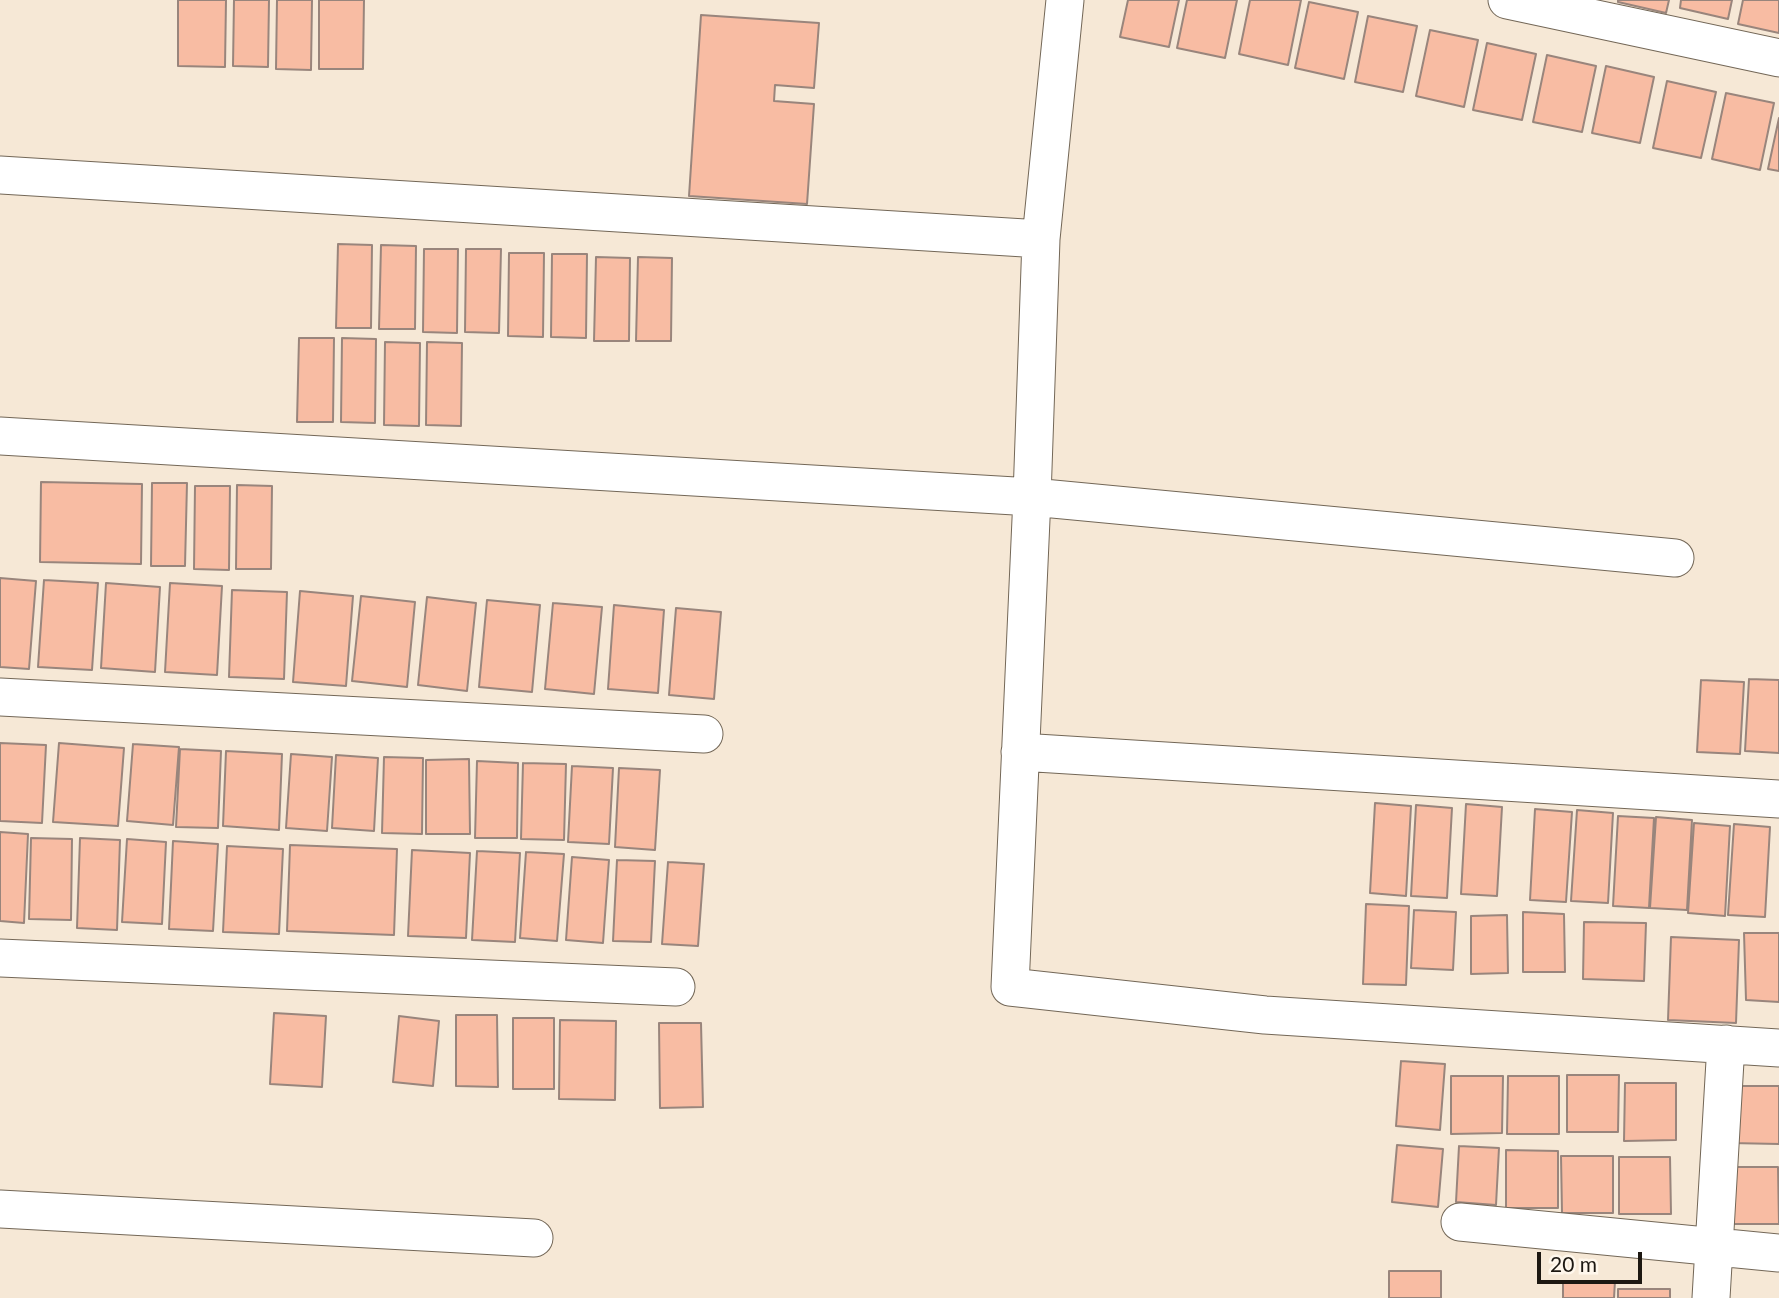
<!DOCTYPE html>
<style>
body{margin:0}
#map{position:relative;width:1779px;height:1298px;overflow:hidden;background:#f6e8d6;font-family:Lato,sans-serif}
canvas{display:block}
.scale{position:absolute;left:1537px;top:1252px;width:105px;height:32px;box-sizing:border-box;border:4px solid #1d1812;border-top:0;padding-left:9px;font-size:21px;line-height:24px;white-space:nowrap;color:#1d1812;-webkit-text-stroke:5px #fff7ec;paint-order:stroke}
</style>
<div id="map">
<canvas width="1779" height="1298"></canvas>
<div class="scale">20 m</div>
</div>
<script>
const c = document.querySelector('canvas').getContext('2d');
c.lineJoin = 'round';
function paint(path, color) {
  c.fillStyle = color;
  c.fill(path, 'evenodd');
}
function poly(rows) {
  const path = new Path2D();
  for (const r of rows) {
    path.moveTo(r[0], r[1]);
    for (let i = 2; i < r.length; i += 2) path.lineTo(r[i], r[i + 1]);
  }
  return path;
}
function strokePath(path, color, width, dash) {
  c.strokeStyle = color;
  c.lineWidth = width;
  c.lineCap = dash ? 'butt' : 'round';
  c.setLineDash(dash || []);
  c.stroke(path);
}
const building = poly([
 [178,0,226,0,225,67,178,66,178,0],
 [234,0,269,0,268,67,233,66,234,0],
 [277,0,312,0,311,70,276,69,277,0],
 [319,0,364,0,363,69,319,69,319,0],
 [1128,0,1179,0,1169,47,1120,37,1128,0],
 [1187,0,1237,0,1225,58,1177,48,1187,0],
 [1250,0,1301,0,1288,65,1239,54,1250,0],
 [1618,0,1669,0,1666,13,1618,2,1618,0],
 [1681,0,1732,0,1728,19,1680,8,1681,0],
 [1743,0,1779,0,1779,33,1738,24,1743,0],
 [1309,2,1358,12,1344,79,1295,68,1309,2],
 [701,15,819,23,814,88,775,85,774,101,814,104,807,204,689,196,701,15],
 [1368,16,1417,26,1403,92,1355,82,1368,16],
 [1430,30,1478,40,1464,107,1416,96,1430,30],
 [1487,43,1536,54,1522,120,1473,110,1487,43],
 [1547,55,1596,66,1582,132,1533,122,1547,55],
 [1606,66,1654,77,1640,143,1592,133,1606,66],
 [1667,81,1716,92,1701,158,1653,148,1667,81],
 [1726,93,1774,103,1760,170,1712,159,1726,93],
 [1779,118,1779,171,1768,169,1779,118],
 [338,244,372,245,371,328,336,328,338,244],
 [381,245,416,246,415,329,379,329,381,245],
 [424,249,458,249,457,333,423,332,424,249],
 [466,249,501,249,499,333,465,332,466,249],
 [509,253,544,253,543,337,508,336,509,253],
 [552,254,587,254,586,338,551,337,552,254],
 [596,257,630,258,629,341,594,341,596,257],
 [638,257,672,258,671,341,636,341,638,257],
 [299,338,334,338,333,422,297,422,299,338],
 [342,338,376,339,375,423,341,422,342,338],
 [385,342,420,343,419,426,384,425,385,342],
 [427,342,462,343,461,426,426,425,427,342],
 [41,482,142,484,141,564,40,562,41,482],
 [152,483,187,483,185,566,151,566,152,483],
 [237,485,272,486,271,569,236,569,237,485],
 [195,486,230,486,229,570,194,569,195,486],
 [0,578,36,581,29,669,0,667,0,578],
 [44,580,98,583,92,670,38,667,44,580],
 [106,583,160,587,155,672,101,668,106,583],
 [170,583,222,586,217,675,165,672,170,583],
 [232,590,287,592,284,679,229,677,232,590],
 [300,591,353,596,346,686,293,682,300,591],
 [361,596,415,602,407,687,352,681,361,596],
 [427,597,476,603,467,691,418,685,427,597],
 [487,600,540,605,532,692,479,687,487,600],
 [553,603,602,607,594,694,545,689,553,603],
 [614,605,664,610,658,693,608,689,614,605],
 [676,608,721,612,714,699,669,695,676,608],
 [1749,679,1779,680,1779,753,1745,751,1749,679],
 [1701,680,1744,682,1740,754,1697,752,1701,680],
 [0,743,46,745,42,823,0,821,0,743],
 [59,743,124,748,118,826,53,822,59,743],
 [133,744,179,747,173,825,127,821,133,744],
 [180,749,221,751,218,828,176,827,180,749],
 [226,751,282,754,279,830,223,826,226,751],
 [291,754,332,757,327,831,286,828,291,754],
 [336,755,378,758,374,831,332,828,336,755],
 [384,757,423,758,422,834,382,833,384,757],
 [469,759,470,834,426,834,426,760,469,759],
 [477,761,518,763,517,838,475,838,477,761],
 [523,763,566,764,564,840,521,839,523,763],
 [572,766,613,768,609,844,568,842,572,766],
 [619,768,660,770,655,850,615,847,619,768],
 [1375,803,1411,806,1406,896,1370,893,1375,803],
 [1466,804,1502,807,1497,896,1461,894,1466,804],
 [1416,805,1452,808,1447,898,1411,896,1416,805],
 [1535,809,1572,812,1566,902,1530,900,1535,809],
 [1577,810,1613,813,1608,903,1571,901,1577,810],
 [1618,816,1654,818,1649,908,1613,906,1618,816],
 [1656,817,1692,820,1687,910,1650,908,1656,817],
 [1694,823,1730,826,1725,916,1688,913,1694,823],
 [1734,824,1770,827,1765,917,1728,915,1734,824],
 [0,832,28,834,24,923,0,921,0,832],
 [31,838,72,839,71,920,29,919,31,838],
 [80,838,120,840,117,930,77,928,80,838],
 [127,839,166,842,162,924,122,922,127,839],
 [173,841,218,844,213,931,169,929,173,841],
 [290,845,397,849,394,935,287,931,290,845],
 [227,846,283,849,279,934,223,932,227,846],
 [412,850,470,853,466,938,408,936,412,850],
 [477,851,520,853,515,942,472,940,477,851],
 [526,852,564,854,557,941,520,938,526,852],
 [572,857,609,860,603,943,566,940,572,857],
 [617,860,655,861,651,942,613,941,617,860],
 [668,862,704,864,698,946,662,944,668,862],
 [1366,904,1409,906,1406,985,1363,984,1366,904],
 [1414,910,1456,912,1453,970,1411,968,1414,910],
 [1523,912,1564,914,1565,972,1523,972,1523,912],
 [1507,915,1508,973,1471,974,1471,916,1507,915],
 [1584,922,1646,923,1644,981,1583,979,1584,922],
 [1744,933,1779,933,1779,1002,1746,1000,1744,933],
 [1671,937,1739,940,1736,1023,1668,1020,1671,937],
 [274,1013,326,1016,322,1087,270,1084,274,1013],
 [456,1015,497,1015,498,1087,456,1086,456,1015],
 [399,1016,439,1021,433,1086,393,1082,399,1016],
 [513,1018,554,1018,554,1089,513,1089,513,1018],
 [560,1020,616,1021,615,1100,559,1099,560,1020],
 [659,1023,701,1023,703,1107,660,1108,659,1023],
 [1401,1061,1445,1064,1440,1130,1396,1126,1401,1061],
 [1567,1075,1619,1075,1618,1132,1567,1132,1567,1075],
 [1451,1076,1503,1076,1502,1133,1451,1134,1451,1076],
 [1508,1076,1559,1076,1559,1134,1507,1134,1508,1076],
 [1625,1083,1676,1083,1676,1140,1624,1141,1625,1083],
 [1730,1086,1779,1086,1779,1144,1730,1143,1730,1086],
 [1397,1145,1443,1149,1438,1207,1392,1202,1397,1145],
 [1459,1146,1499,1148,1496,1205,1456,1202,1459,1146],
 [1506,1150,1558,1151,1558,1208,1506,1208,1506,1150],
 [1561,1156,1613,1156,1613,1213,1562,1213,1561,1156],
 [1619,1157,1670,1157,1671,1214,1619,1214,1619,1157],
 [1727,1167,1778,1167,1779,1224,1727,1224,1727,1167],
 [1389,1271,1441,1271,1441,1298,1389,1298,1389,1271],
 [1563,1281,1615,1281,1614,1298,1563,1298,1563,1281],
 [1618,1289,1670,1289,1670,1298,1618,1298,1618,1289]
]);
const minor = poly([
 [1065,0,1041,239,1032,497,1010,987,1265,1015,1779,1048],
 [1507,0,1779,58],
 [0,175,1041,239],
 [0,436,1032,497,1675,558],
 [0,697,704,734],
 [1020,752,1779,799],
 [0,958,676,987],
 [0,1209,534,1238],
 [1460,1222,1779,1253],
 [1711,1298,1726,1044]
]);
paint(building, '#f8bca3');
strokePath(building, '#99857c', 2);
strokePath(minor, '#736757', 39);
strokePath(minor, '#fff', 37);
</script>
